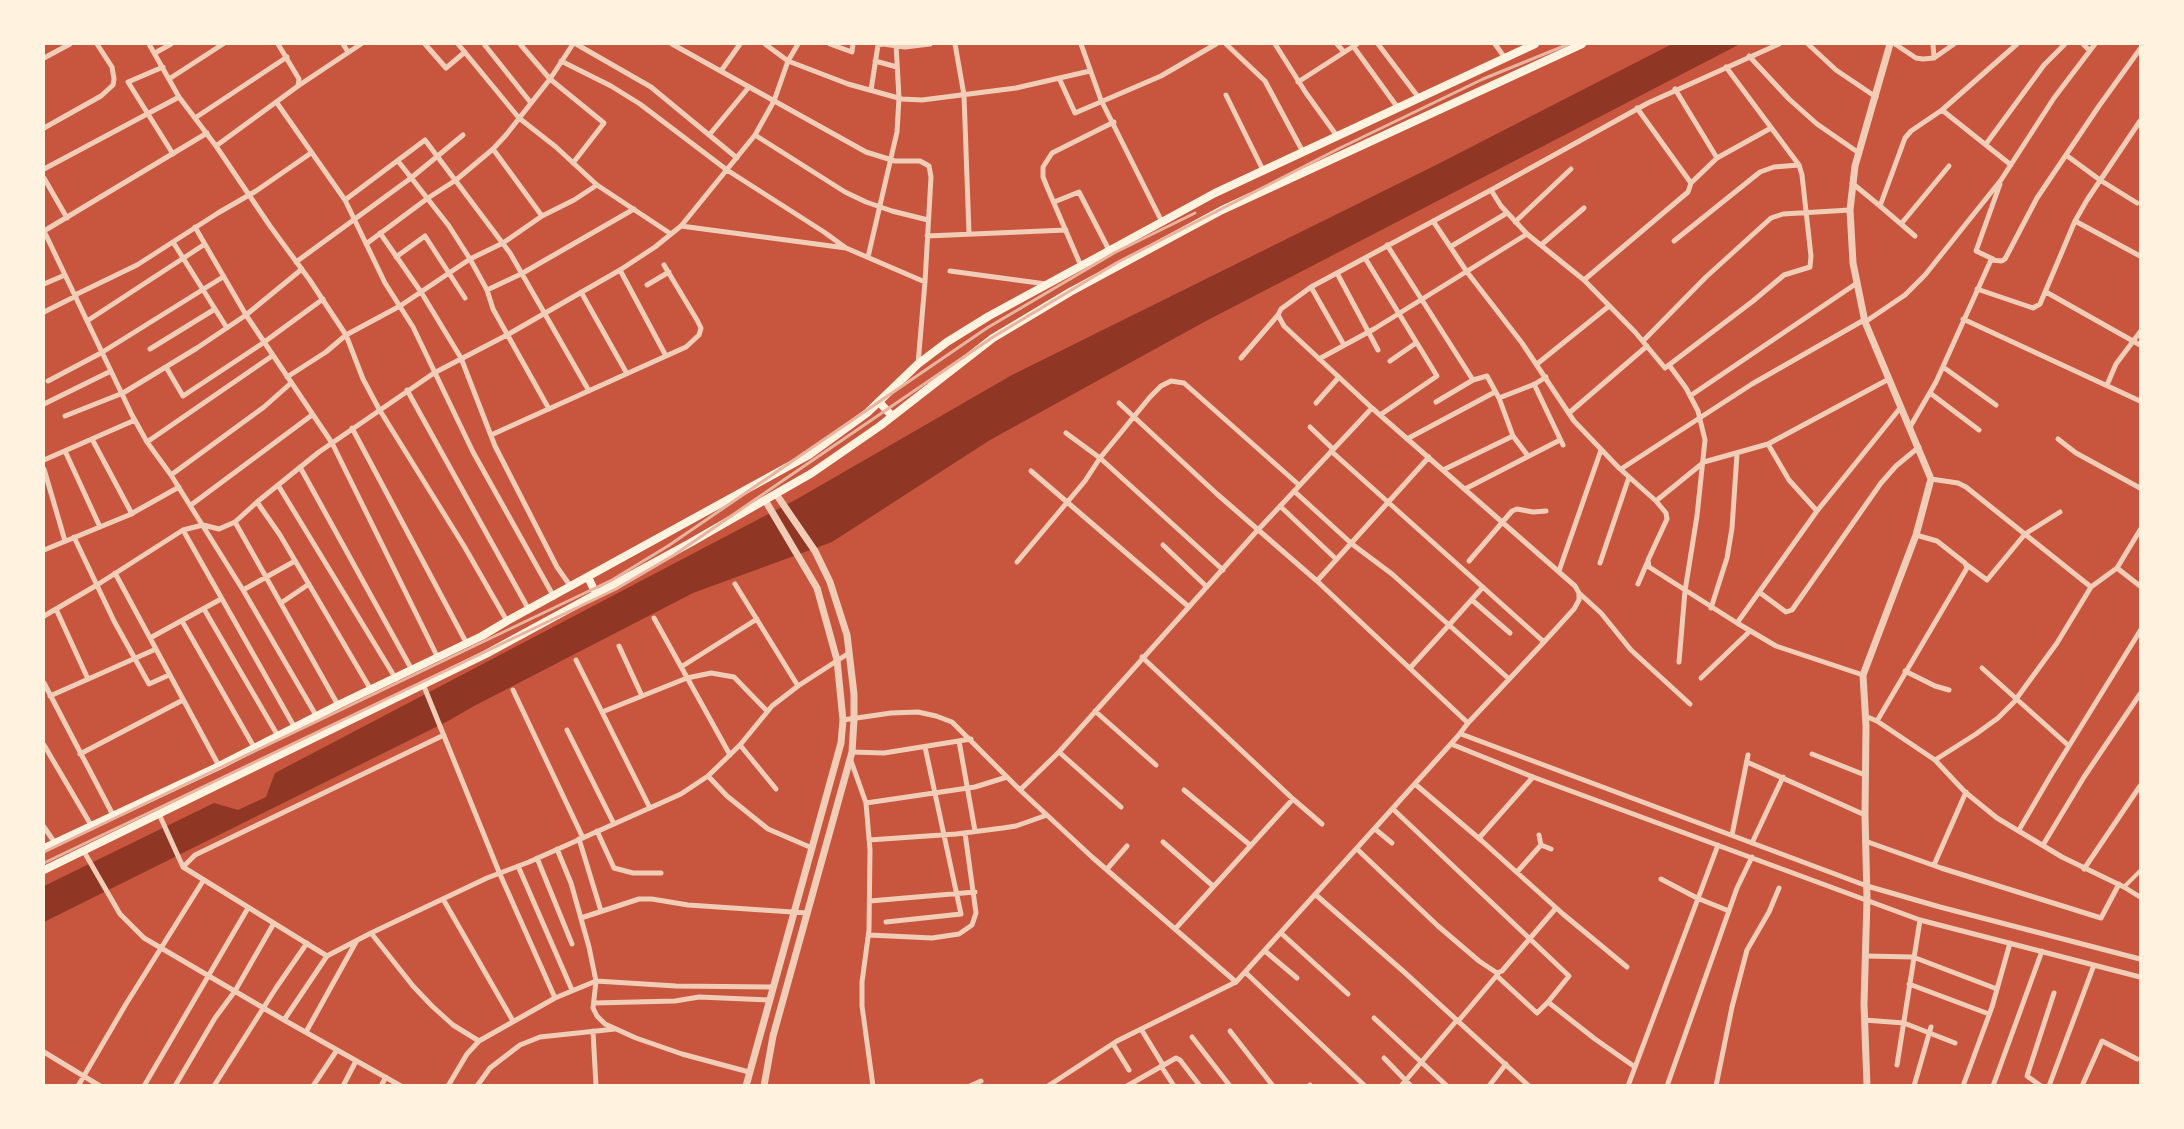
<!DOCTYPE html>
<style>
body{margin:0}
#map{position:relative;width:2184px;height:1129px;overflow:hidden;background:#c8553d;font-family:Rubik,sans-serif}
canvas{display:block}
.frame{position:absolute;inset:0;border:45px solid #fff3e0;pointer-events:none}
</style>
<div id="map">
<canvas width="2184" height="1129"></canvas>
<div class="frame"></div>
</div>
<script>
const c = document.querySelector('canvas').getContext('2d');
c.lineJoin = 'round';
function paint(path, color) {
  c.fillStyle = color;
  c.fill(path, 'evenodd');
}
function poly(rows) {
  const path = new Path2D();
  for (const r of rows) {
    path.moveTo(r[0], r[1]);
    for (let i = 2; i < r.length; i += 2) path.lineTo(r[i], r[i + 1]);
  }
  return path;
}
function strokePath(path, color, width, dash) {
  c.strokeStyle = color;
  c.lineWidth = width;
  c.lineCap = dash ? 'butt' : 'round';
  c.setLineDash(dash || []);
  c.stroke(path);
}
const water = poly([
 [1672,44,1740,44,1204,322,990,440,832,542,693,593,474,706,448,721,44,922,44,886,214,803,238,810,266,797,275,773,797,499,1012,375,1436,165]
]);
const pedestrian = poly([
 [2124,887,2140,871]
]);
const minor = poly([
 [149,44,179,97,216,146,270,226,309,279,346,335,363,379,379,409,464,546,507,621],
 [343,44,348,52],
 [425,44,446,68,465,52],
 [458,44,519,118,556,147,597,185,671,234],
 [484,44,531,103],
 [520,44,550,79,604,123,573,163],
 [576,44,651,87,737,158],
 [672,44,866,152,895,161,920,161,929,166,931,177,925,282,918,364],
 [765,44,788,61,848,84,902,99,922,100,1016,88,1090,71],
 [830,44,852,52,853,44],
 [955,44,964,95,969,233],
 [1081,44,1101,100,1162,222],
 [1226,44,1265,81,1303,152],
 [1275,44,1306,93,1337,136],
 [1337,44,1344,52],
 [1378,44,1419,98],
 [1495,44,1505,58],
 [1808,44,1836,70,1876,97],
 [1895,44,1916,58,1923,59,1934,58,1954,44],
 [1933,44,1934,58],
 [2083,44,2089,50],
 [1353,46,1398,108],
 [155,53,171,44],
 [1749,56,1789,99,1817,124,1859,153],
 [44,58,70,44],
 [561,61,611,86,640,104,727,170,824,232,846,248],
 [875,61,897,67],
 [163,67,128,82,173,154],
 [721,71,740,44],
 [1059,78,1075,113,1161,76,1216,44],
 [169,79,223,44],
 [1298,82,1357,44],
 [298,86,361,44],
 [1675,89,1717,158],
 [871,90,878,45,883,44,905,47,930,44],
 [1226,95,1263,170],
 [277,103,345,200,385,283,413,327,473,452,554,597],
 [1637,108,1691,183],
 [1942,110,2017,44],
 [195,118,287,57],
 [44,128,101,96,113,85,114,79,112,67,97,44],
 [710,134,749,87],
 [755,135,845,192,866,202,892,211,928,220],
 [1986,144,2044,65,2065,44],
 [216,146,298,86,299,79,278,44],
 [493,149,542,216],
 [2066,155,2100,180,2137,203],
 [398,161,449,226,470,259,487,290,493,309,549,409],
 [44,169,179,97],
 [44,178,67,218],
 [1852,183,1880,206,1905,138,1911,131,1942,110,2011,165],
 [1491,190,1501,206,1527,234,1584,280,1635,332,1665,368,1753,301,1784,275,1810,267,1811,256,1802,175,1799,165,1726,67],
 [345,200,425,140,510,253,589,391],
 [1054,202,1079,192,1109,250],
 [1880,206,1915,236],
 [1433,221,1467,272,1522,343,1574,421,1619,468,1656,501,1666,513,1667,519,1648,560,1649,567,1737,623,1776,646,1863,675],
 [2075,221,2140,256],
 [1515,222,1571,169],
 [1901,224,1949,166],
 [681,226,846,248,925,282],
 [195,227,246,315,332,443,438,658],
 [44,231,132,415,147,442,171,475,243,590,317,717],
 [44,231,207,133],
 [380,233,421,292,461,358,495,446,557,567,571,587],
 [927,236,1066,230],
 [1674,241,1760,172,1774,167,1799,165],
 [173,242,227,328],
 [366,244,428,198,456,180,493,149,506,135,550,79,573,44],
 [1387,245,1473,380,1487,376,1499,398,1535,384,1546,377],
 [1541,245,1584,208],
 [1450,247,1507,213],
 [396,257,425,236,465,298],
 [868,257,897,132,899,98,896,44],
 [1365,258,1437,376,1380,415],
 [1993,259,1976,251,2000,184],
 [296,262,411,178,463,135],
 [1081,266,1047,187,1043,177,1043,167,1052,153,1114,122],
 [620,270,666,356],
 [950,271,1046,284],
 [1337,273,1378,350],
 [1584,280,1688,192,1691,183,1717,158,1771,128],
 [44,284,65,275],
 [647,285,669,272],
 [1311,287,1344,345],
 [1977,289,2033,308,2040,304,2075,221,2087,200,2140,121],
 [487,290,521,274,634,209],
 [581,292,626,372],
 [2046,292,2140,345],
 [75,295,137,265,218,213,256,191,311,153],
 [44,312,76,296],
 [1963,319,2140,401],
 [87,321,205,244],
 [1865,322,1905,295,1925,275,2001,180,2054,98,2095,44],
 [1643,341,1706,277,1771,218,1783,214,1850,210],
 [150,349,215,309],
 [1241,358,1278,315],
 [1319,359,1374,329,1527,234],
 [1390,361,1416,343],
 [1537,364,1609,306],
 [1669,365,1686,388,1698,411,1705,440,1697,516,1685,591,1679,662],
 [166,367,183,396,263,343,323,299],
 [1943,367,1996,405],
 [287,377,326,352,346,335,400,306,470,259,503,243,542,216,574,200,597,185],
 [48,381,101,353,223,277],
 [1534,384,1563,445],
 [2107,385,2116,364,2140,332],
 [407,390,529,610],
 [1930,393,1979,430],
 [1690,396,1857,283],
 [1499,398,1513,436,1528,456],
 [1436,402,1473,380],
 [1119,403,1217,494,1317,581,1468,723],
 [1316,403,1339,377],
 [44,404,111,371],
 [1569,413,1647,346],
 [65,416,123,393,197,348,246,315,302,269],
 [1310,427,1333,449],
 [1910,427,1936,382,1991,260,2002,261,2005,259,2037,198,2099,106,2140,49],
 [352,428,467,644],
 [1066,433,1100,458,1223,570],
 [491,435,686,347,699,335,701,328,697,320,664,265],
 [92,439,132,514],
 [1407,439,1495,392],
 [2058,439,2076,453,2140,488],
 [147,442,272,356],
 [1768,444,1789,480,1817,511],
 [65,451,100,527],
 [1331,451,1544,642],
 [44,460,135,420],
 [300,467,412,670],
 [44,469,65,541],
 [1621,469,1752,384,1864,320],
 [1443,470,1513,436],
 [1031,471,1189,607],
 [171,475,264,407,291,383],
 [1931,479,1958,483,1966,487,2091,587],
 [278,485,396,679],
 [1465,489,1560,440],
 [1294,491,1352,544,1392,574,1449,625,1483,587],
 [1656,501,1704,462,1768,444,1889,379],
 [257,502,280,535,371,690],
 [191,505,312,415],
 [1280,506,1336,559],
 [235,522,338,705],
 [203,525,219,529,235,522,257,502,319,452,434,373,507,335,620,270,655,247,681,226,755,135,774,101,788,61,798,44],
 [183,530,295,728],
 [74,537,114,621,149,684,169,675],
 [1163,545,1207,587],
 [44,550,129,515,179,487],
 [1469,561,1512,511,1517,509,1533,512,1546,511],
 [1017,562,1085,481,1100,458,1150,397,1161,386,1171,381,1184,383,1299,485],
 [1600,563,1629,477],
 [1967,565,1987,580,2025,534,2060,512],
 [2117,568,2140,586],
 [1559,571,1601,450],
 [115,573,219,766],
 [1317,581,1429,457],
 [735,584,798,686],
 [1638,584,1647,563],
 [243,590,295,561],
 [1759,592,1786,612,1792,610,1881,483,1896,466,1919,447],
 [1579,593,1601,613,1631,650,1690,704],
 [1472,600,1510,633],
 [281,603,309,584],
 [1711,608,1727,558,1732,528,1737,454],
 [56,609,88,679],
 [204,609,278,736],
 [44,616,97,585,183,530,203,525],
 [654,618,730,755],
 [182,621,254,747],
 [1737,623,1817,511,1901,407],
 [150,638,221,599],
 [619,646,642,696],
 [1142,657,1293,799,1322,824],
 [576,660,650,808],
 [681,667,757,619],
 [1410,668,1449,625,1509,679],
 [1982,668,2069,746],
 [1905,671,1935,686,1949,690],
 [1701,678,1750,631],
 [44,683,113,815],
 [423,684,499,872,555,998],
 [513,690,583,838],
 [50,696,156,649],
 [1095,711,1156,765],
 [602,712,687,678,711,673,734,677,767,711],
 [1865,716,1877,721,1935,760,1965,792,1997,818,2062,857,2124,887,2140,897],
 [843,720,891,713,918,712,936,716,952,722,1020,790,1092,857,1236,982,1458,736,1468,723,1544,642,1574,609,1579,600,1579,593,1575,586,1372,408,1284,326,1278,315,1281,309,1311,287,1491,190,1648,103,1779,44],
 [1877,721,1967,568,1965,563,1937,541,1916,535],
 [567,730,614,824],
 [1461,734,1867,886,1940,907,2140,959],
 [959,741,975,831],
 [1451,744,1533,777,1920,920,2140,977],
 [44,745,91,825],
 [740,745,776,789],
 [852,752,884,753,971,739],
 [1059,752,1121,807],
 [80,754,183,700],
 [1812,754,1865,775],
 [850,758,866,803,870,850,869,930,862,982,862,1006,873,1086],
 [1935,760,1976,734,1998,718,2014,702,2057,643,2091,587,2117,568,2140,530],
 [1747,762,1865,815],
 [708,776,727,796,768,829,812,848],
 [1415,784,1482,841,1563,914,1627,967],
 [1020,790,1059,752,1255,533,1372,408],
 [1184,790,1250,845],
 [866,803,975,787,1007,777],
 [1393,809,1569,976,1548,1002,1537,1013,1497,976],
 [159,814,183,867,327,956],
 [44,827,55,843],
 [1375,829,1392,843],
 [2019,830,2051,775,2140,631],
 [597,831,614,868,633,873,661,873],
 [1539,835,1541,845],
 [1732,835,1748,755],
 [1479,838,1533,777],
 [579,839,601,911],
 [869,840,956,834,1003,828,1016,826,1047,815],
 [1865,841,1941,868,2101,918,2119,884],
 [1163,842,1213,886],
 [1752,843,1783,777],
 [2043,845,2084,777,2140,694],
 [557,849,571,883,589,947,596,981,593,1008,597,1016,605,1024,636,1038,682,1054,749,1072],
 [1357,849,1438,926,1479,961,1497,973,1502,971,1556,908],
 [83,850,120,914,144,938,284,1020,401,1086],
 [537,858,572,944],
 [1934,865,1966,792],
 [518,866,572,990],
 [183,867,195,855,444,735],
 [1107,869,1127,846],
 [2084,869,2140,786],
 [1517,872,1541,845,1551,849],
 [1661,879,1697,898,1729,911],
 [1316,895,1403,971,1529,1086],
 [443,899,513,1021],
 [870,901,975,892],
 [581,918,639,899,652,899,688,905,807,913],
 [886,922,961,914,925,747],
 [1176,928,1293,799],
 [371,933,413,986,432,1006,453,1025,479,1041],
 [1281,933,1348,994],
 [869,935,932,938,959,934,972,925,976,913,965,833],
 [1265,951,1297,978],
 [1866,956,1913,957,1997,989],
 [1245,972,1365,1086],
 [1909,984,1989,1014],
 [1548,1002,1595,1039,1635,1067],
 [594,1003,675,1001,699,997,769,1000],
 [1374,1018,1447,1086],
 [1460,1019,1498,974],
 [284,1020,327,956,371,933,487,878,529,862,681,794,708,776,740,745,772,706,798,686,849,653],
 [1864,1020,1904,1023,1955,1043],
 [1141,1029,1163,1065],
 [593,1031,596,1086],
 [1230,1031,1273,1086],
 [306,1032,356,942],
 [1192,1037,1230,1086],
 [1113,1044,1129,1070],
 [44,1052,100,1086],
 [1384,1058,1411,1086],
 [1897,1065,1920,920],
 [1161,1066,1174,1086],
 [1310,1085,1310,1086],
 [78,1086,126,1004,203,881],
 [144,1086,248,908],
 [175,1086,215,1018,235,991,274,923],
 [214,1086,276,988,307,943],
 [313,1086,337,1050],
 [343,1086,356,1061],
 [381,1086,386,1077],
 [448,1086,467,1054,479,1041,555,998,596,981,676,986,772,987],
 [477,1086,490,1068,520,1045,540,1037,615,1029],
 [970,1086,981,1081],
 [1048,1086,1117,1041,1236,982],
 [1127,1086,1176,1058,1180,1060,1200,1086],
 [1401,1086,1457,1020],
 [1489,1086,1506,1064],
 [1628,1086,1718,845],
 [1667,1086,1737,888,1752,857],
 [1716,1086,1732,1007,1747,950,1769,912,1779,888],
 [1914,1086,1931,1027],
 [1963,1086,1992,1007,2010,943],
 [1993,1086,2042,951],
 [2041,1086,2027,1076,2054,993],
 [2049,1086,2094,965],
 [2082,1086,2102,1041,2137,1059]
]);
const tertiary = poly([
 [746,1086,841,743,843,720,837,660,817,588,765,500],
 [764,1086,773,1036,852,752,854,720,854,694,847,635,830,582,815,551,776,494],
 [1867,1086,1864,1004,1867,899,1865,815,1866,726,1863,675,1916,535,1931,479,1865,322,1853,263,1850,210,1855,166,1890,44]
]);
const secondary = poly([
 [879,402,892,416],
 [588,577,596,594],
 [44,848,219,766,338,705,482,636,507,621,809,455,867,413,918,364,947,342,989,316,1215,193,1535,44],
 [44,870,486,654,690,543,812,473,880,426,993,338,1070,292,1222,210,1582,44]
]);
const rail = poly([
 [44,852,612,580,668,546,987,328,1114,253,1195,213],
 [44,863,616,589,674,555,993,337,1118,262,1338,149,1483,79,1569,44]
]);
paint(water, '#8f3625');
strokePath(pedestrian, '#f1ccb7', 4);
strokePath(minor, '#f1ccb7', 5);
strokePath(tertiary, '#f1ccb7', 7);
strokePath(secondary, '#fff3e0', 8);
strokePath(rail, '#e9b49f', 3);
</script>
